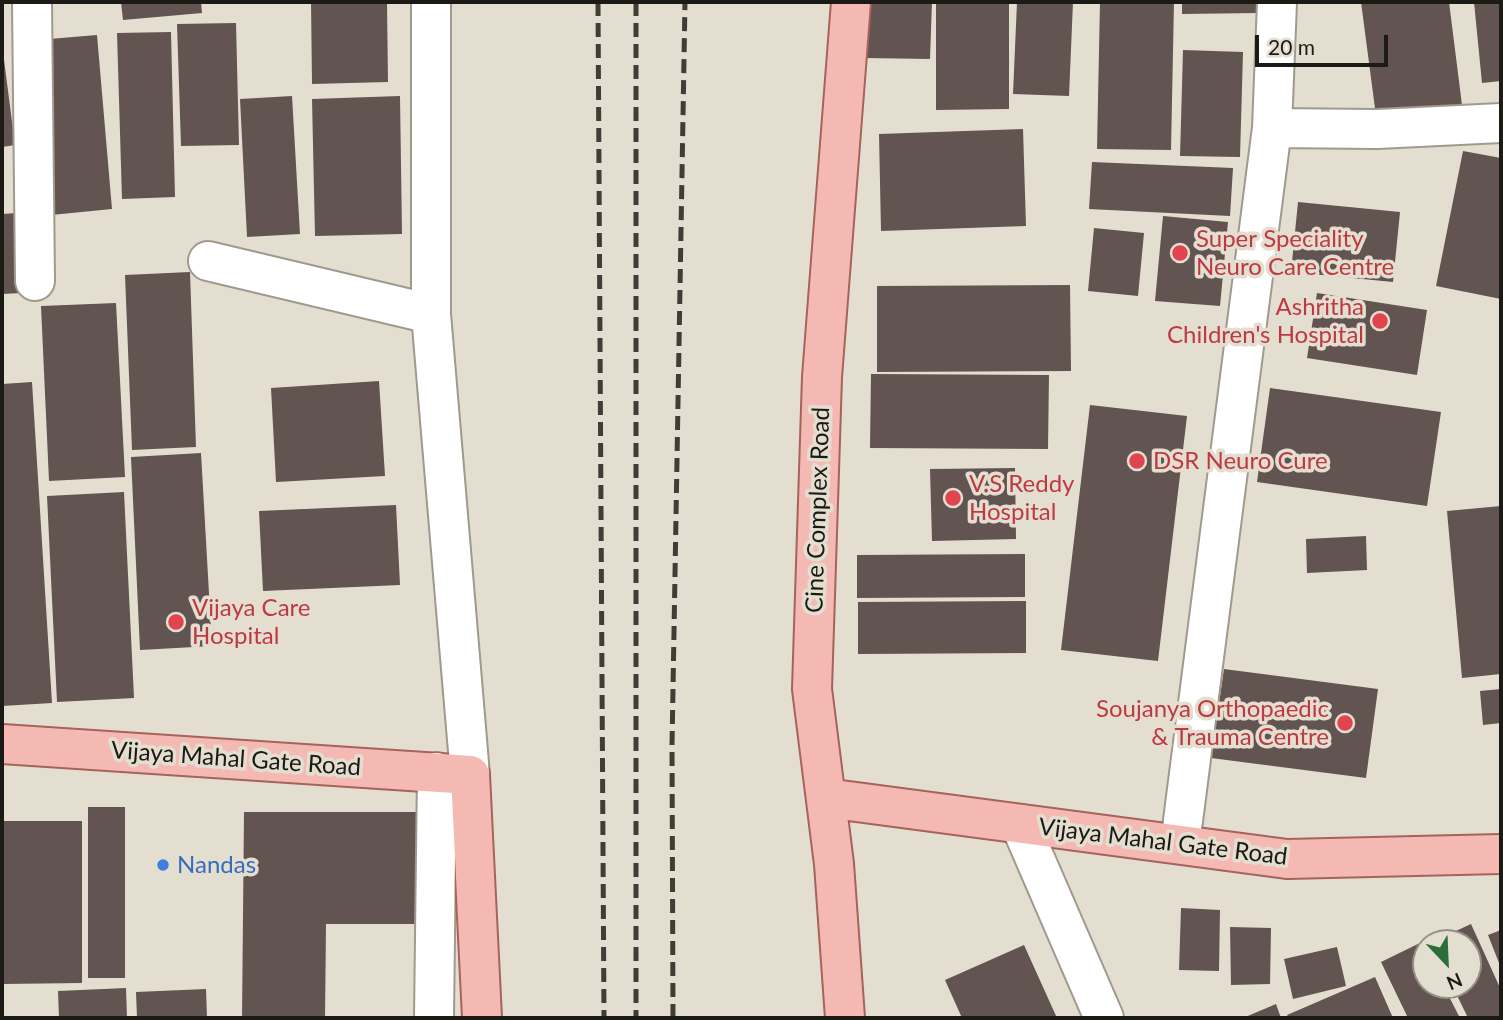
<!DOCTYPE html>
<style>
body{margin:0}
#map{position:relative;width:1503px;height:1020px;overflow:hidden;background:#e4ded1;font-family:Lato,sans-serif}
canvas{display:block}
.frame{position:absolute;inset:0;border:4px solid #1c1a15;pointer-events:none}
.north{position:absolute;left:1412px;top:929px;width:70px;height:70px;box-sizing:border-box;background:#e4ded1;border:2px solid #949086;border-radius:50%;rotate:157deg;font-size:19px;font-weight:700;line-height:28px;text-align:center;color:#1c1a15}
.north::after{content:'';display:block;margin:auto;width:24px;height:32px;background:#2b6e39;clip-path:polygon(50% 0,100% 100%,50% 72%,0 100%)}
.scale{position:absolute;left:1255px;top:35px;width:133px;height:32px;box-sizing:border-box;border:4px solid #1c1a15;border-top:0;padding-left:9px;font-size:21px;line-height:24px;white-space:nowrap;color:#1c1a15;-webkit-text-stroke:5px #e4ded1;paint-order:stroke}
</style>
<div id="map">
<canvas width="1503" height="1020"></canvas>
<div class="frame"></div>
<div class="north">N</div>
<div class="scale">20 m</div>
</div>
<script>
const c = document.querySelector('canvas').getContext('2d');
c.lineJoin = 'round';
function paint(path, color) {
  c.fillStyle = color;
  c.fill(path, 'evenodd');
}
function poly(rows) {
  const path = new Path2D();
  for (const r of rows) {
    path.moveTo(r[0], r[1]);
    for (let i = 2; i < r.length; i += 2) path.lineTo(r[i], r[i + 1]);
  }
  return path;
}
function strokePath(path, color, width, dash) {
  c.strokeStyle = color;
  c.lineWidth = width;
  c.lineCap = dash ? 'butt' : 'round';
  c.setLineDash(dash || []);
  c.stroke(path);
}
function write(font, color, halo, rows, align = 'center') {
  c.font = font + ' Lato,sans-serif';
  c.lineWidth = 7;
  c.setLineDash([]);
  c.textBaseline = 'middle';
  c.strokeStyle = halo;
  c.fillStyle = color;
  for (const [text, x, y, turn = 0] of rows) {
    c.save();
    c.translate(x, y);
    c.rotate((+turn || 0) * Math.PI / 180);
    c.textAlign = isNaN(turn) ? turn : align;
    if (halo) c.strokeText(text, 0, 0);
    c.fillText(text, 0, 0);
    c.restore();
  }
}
const building = poly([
 [121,2,201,2,202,13,123,20],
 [311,2,387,2,388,82,312,84],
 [865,2,932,2,930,59,864,58],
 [936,2,1009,2,1009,109,936,110],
 [1017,2,1073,2,1069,96,1013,94],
 [1100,2,1174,2,1171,150,1097,149],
 [1182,2,1259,2,1259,13,1182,14],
 [1361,2,1449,2,1462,105,1376,116],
 [1474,2,1501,2,1501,81,1482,83],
 [236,23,239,145,181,146,177,24],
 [171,32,175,197,122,199,117,33],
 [97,35,112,209,51,215,37,40],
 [2,44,15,145,2,147],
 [1183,50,1243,52,1240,157,1180,156],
 [292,96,300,234,247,237,240,99],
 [400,96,402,234,315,236,312,99],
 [1023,129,1026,226,881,231,879,134],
 [1463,151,1501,158,1501,299,1436,286],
 [1092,162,1233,168,1230,216,1089,209],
 [1298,202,1400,212,1393,282,1291,272],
 [17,213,22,293,2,294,2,214],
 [1163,216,1228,222,1220,306,1155,301],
 [1094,228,1144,233,1138,296,1088,291],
 [190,272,196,447,132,450,125,275],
 [1070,285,1071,371,877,372,877,286],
 [1317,293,1427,310,1417,375,1307,358],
 [116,303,125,477,49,481,41,306],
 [871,374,1049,375,1048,449,870,448],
 [379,381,385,476,276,482,271,388],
 [32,382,52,703,2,706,2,384],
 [1270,388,1441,412,1427,506,1257,482],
 [1090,405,1187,416,1158,661,1061,650],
 [201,453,212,646,140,650,131,457],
 [1015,468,1016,539,932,541,930,469],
 [124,492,134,698,57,702,47,496],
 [396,505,400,585,263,591,259,511],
 [1501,506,1501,674,1462,678,1447,511],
 [1366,536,1367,570,1307,573,1306,539],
 [1025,554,1025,597,857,598,857,555],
 [1026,601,1026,653,858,654,858,602],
 [1224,669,1378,689,1366,778,1211,758],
 [1501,689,1501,723,1483,725,1480,691],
 [88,807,125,807,125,978,88,978],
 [244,812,425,812,424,924,326,924,325,1018,242,1018],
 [2,821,82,821,82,983,2,984],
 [1181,908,1220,910,1219,971,1179,970],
 [1471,924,1501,990,1501,1018,1468,1018,1452,985,1468,985,1468,943,1430,943],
 [1230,927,1271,928,1270,984,1231,985],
 [1501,930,1501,968,1488,935],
 [1422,942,1426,950,1426,985,1443,985,1460,1018,1408,1018,1381,962],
 [1024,945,1057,1018,962,1018,945,980],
 [1337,947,1346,986,1293,999,1284,959],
 [1375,977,1393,1018,1289,1018,1287,1015],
 [126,988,127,1018,59,1018,58,991],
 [206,989,207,1018,137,1018,136,992],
 [1276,1004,1281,1018,1243,1018]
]);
const minor = poly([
 [32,2,35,281],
 [431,2,431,314,470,775],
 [1272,128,1377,129,1501,123],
 [208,261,431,314],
 [1020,824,1104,1018],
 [1180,844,1272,128,1277,2],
 [434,1018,437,772]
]);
const major = poly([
 [2,744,470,775,482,1018],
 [826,798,1287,859,1501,854],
 [845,1018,834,864,812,689,822,377,851,2]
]);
const rail = poly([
 [598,2,604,1018],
 [636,2,636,1018],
 [673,1018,672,746,685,2]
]);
const markers = [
 [1180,253,9,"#e0444e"],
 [1380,321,9,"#e0444e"],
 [1137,461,9,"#e0444e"],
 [953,498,9,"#e0444e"],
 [176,622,9,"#e0444e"],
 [1345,723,9,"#e0444e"],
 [163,865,7,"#3f7fe0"]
];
const healthNames = [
 ["Super Speciality",1196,239],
 ["Neuro Care Centre",1196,267],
 ["Ashritha",1364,307,"right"],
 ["Children's Hospital",1364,335,"right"],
 ["DSR Neuro Cure",1153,461],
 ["V.S Reddy",969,484],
 ["Hospital",969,512],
 ["Vijaya Care",192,608],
 ["Hospital",192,636],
 ["Soujanya Orthopaedic",1329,709,"right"],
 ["& Trauma Centre",1329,737,"right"]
];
const streetNames = [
 ["Cine Complex Road",818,510,-88],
 ["Vijaya Mahal Gate Road",236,759,4],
 ["Vijaya Mahal Gate Road",1163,842,7]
];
const shopNames = [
 ["Nandas",177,865]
];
paint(building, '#625450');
strokePath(minor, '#9f9a8d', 42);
strokePath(major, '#a5635c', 42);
strokePath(minor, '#fff', 38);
strokePath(major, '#f5b9b4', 38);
strokePath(rail, '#403d37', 5, [14, 7]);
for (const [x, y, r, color] of markers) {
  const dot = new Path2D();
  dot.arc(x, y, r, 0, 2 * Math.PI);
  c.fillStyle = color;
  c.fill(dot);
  strokePath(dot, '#e4ded1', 2.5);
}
write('24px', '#be3a42', '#e4ded1', healthNames, 'left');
write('24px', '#1c1a15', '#e4ded1', streetNames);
write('24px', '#366cbe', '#e4ded1', shopNames, 'left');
</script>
